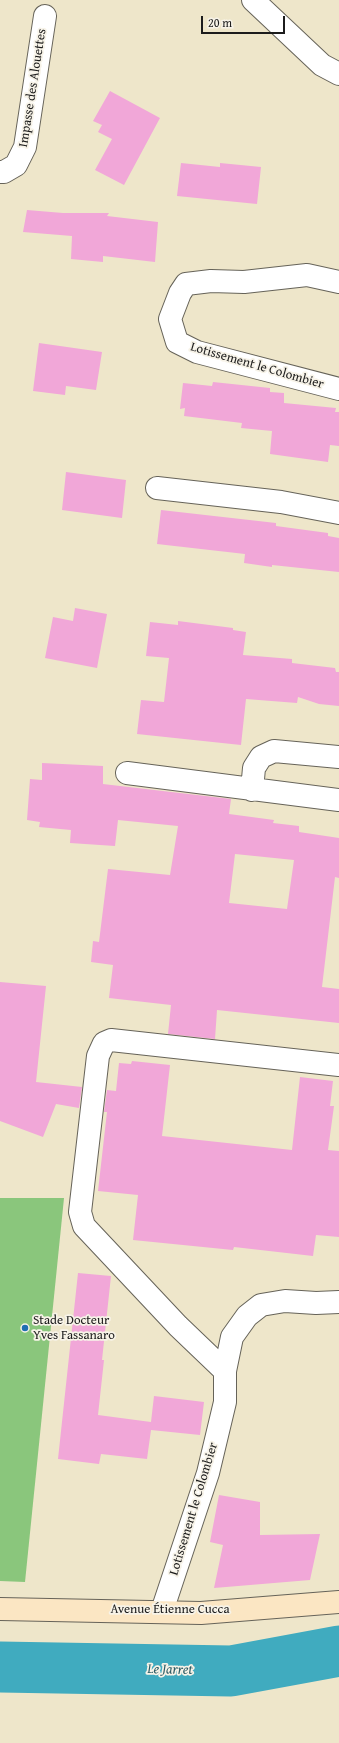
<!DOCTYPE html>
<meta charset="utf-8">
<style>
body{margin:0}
#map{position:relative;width:339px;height:1743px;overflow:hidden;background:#eee6ca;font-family:"Gentium Book Plus",serif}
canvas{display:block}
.scale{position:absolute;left:201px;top:16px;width:84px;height:18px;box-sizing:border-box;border:2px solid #1c1c1c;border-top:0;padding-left:5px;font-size:12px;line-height:14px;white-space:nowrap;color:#1c1c1c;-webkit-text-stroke:3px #f7f3e8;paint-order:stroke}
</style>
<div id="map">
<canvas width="339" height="1743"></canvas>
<div class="scale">20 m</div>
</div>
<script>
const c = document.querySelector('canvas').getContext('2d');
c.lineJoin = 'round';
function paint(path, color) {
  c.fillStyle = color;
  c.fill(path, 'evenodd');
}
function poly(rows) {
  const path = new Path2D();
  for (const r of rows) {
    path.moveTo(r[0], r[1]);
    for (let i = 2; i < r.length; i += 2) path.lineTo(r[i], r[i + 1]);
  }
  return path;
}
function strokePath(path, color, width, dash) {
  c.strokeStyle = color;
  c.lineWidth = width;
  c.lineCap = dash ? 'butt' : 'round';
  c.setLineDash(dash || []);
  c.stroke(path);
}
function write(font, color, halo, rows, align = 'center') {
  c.font = font + ' "Gentium Book Plus",serif';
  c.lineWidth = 3.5;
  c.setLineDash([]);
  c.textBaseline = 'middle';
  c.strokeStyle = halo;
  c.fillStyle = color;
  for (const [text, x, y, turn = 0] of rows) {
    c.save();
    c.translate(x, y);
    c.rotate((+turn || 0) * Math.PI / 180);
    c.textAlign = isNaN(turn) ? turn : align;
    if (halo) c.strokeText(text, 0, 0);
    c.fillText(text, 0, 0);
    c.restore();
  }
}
const green = poly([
 [0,1198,64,1198,25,1582,0,1581]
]);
const river = poly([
 [0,1667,231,1671,339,1651]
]);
const building = poly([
 [110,91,160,118,124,185,95,170,112,139,98,132,102,125,93,121],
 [181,163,220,167,220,163,261,167,257,204,177,196],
 [27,210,63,213,109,213,107,216,158,222,155,262,103,256,103,262,71,259,72,236,23,232],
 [39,343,102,352,96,390,66,386,65,395,33,391],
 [213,382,270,388,270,392,284,393,284,403,336,408,335,412,339,412,339,446,330,445,328,462,270,454,272,431,241,428,242,423,184,416,185,408,180,409,183,383,212,386],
 [66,472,126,480,122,518,62,510],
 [161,510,276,523,276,526,328,533,328,536,339,538,339,572,272,565,272,567,244,563,245,554,157,544],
 [75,608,107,614,97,668,45,658,53,617,73,621],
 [178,621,233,628,233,630,246,632,243,655,292,659,292,663,335,668,336,672,339,672,339,706,319,704,298,697,297,703,246,699,241,745,137,734,141,700,164,702,169,658,146,656,150,622,178,625],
 [42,763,103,766,103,784,231,799,229,814,274,820,273,823,299,826,299,832,339,838,339,878,335,877,322,987,339,989,339,1023,217,1010,215,1039,168,1034,171,1005,109,998,113,965,91,962,93,941,99,942,108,869,170,875,178,826,118,820,115,846,70,843,71,830,39,827,40,822,27,820,30,779,42,780],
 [235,854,294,860,287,909,229,903],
 [0,982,46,986,36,1082,82,1087,79,1108,56,1104,43,1137,0,1121],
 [132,1061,170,1065,162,1136,292,1150,300,1077,333,1081,330,1106,334,1106,328,1150,339,1151,339,1237,316,1235,313,1256,234,1247,233,1250,133,1240,138,1195,98,1191,107,1112,104,1112,107,1090,116,1091,119,1063,131,1064],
 [78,1273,111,1276,102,1360,104,1360,98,1415,151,1422,154,1396,204,1402,200,1435,151,1430,147,1459,101,1454,99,1464,58,1459],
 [219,1495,260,1502,260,1535,320,1534,310,1580,214,1588,223,1545,210,1542]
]);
const street = poly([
 [253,0,322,65,339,74],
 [0,172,4,172,16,165,25,147,45,16],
 [339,282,307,275,244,282,211,281,186,284,180,293,170,319,177,342,197,352,339,389],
 [157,488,281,502,339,513],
 [127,773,339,800],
 [252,790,254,768,261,757,274,751,339,757],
 [225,1371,178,1326,84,1226,80,1212,98,1056,104,1043,111,1040,339,1065],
 [162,1611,208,1473,225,1402,225,1371,232,1337,247,1316,261,1305,285,1301,316,1303,339,1302]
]);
const secondary = poly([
 [0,1609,201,1613,339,1602]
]);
const markers = [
 [25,1328,4,"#1f6fb2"]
];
const streetNames = [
 ["Impasse des Alouettes",33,88,-81],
 ["Lotissement le Colombier",257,366,16],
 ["Lotissement le Colombier",194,1509,-73],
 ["Avenue Étienne Cucca",170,1610]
];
const poiNames = [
 ["Stade Docteur",33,1321],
 ["Yves Fassanaro",33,1336]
];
const waterNames = [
 ["Le Jarret",170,1670,1]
];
paint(green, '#8ac67c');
strokePath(river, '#40abbf', 51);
paint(building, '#f1a7d8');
strokePath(street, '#666359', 24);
strokePath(secondary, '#666359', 24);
strokePath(street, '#fff', 22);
strokePath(secondary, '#fbe6c3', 22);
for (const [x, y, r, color] of markers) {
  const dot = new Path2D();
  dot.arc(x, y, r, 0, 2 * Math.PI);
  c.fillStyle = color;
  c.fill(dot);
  strokePath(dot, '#f7f3e8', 1.5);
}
write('13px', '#1c1c1c', '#f7f3e8', streetNames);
write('13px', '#1c1c1c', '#f7f3e8', poiNames, 'left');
write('italic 14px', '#2c5c65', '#f7f3e8', waterNames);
</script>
